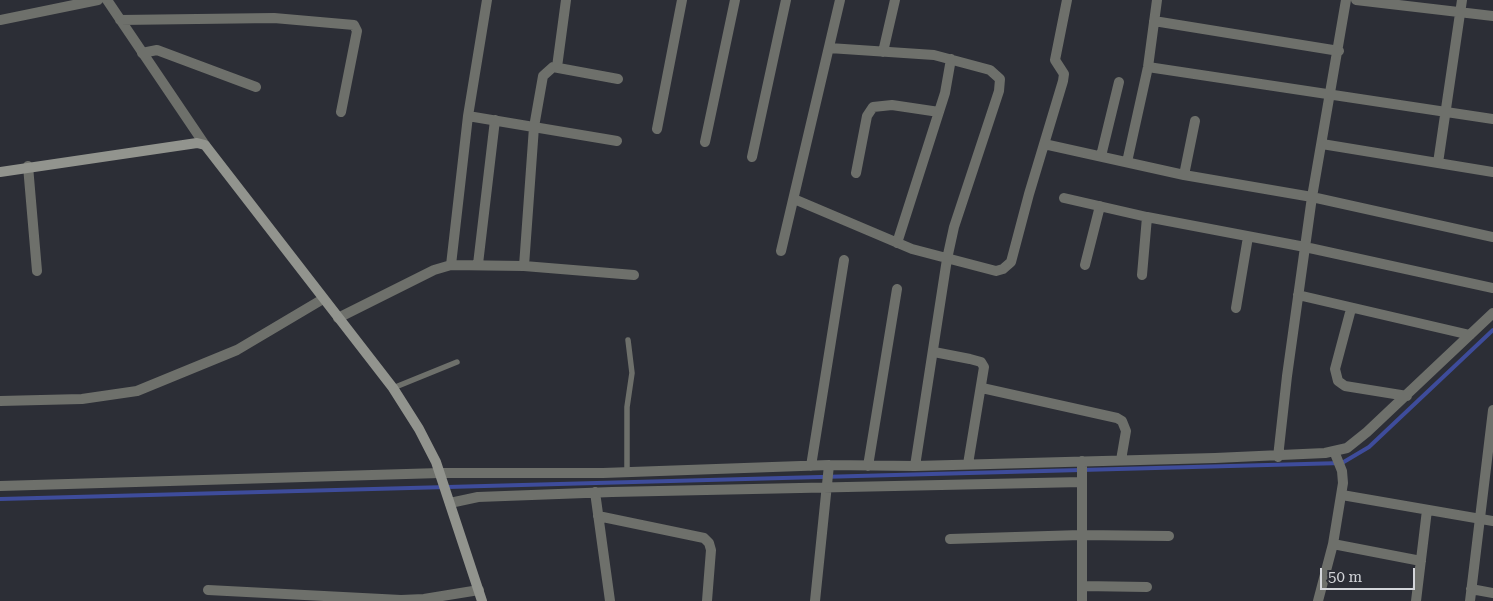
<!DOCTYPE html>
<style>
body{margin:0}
#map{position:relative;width:1493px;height:601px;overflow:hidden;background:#2c2e36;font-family:"Roboto Serif",serif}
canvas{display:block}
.scale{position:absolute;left:1320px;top:568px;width:95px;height:22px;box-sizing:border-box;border:2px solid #d3d5da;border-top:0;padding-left:6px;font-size:15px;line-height:18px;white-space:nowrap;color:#d3d5da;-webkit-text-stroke:4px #2c2e36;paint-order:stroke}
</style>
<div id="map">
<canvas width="1493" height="601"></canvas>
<div class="scale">50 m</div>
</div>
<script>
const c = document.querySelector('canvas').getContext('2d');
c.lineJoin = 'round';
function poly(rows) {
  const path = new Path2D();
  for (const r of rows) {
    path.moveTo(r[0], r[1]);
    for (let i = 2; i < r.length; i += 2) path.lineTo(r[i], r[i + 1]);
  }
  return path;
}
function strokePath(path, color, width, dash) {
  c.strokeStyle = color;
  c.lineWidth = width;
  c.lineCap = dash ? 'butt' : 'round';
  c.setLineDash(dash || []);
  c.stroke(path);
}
const stream = poly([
 [0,499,1342,463,1369,447,1493,330]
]);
const lane = poly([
 [393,388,457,362],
 [627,472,627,407,632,373,628,340]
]);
const street = poly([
 [107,0,205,145],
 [1356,0,1493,16],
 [0,20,98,0],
 [120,20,274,18,354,25,357,31,341,112],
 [1154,21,1339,51],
 [829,48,934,55,990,70,1000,79,999,91,954,227,947,259,915,466],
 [883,52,895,0],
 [142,53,157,50,256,87],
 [557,67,566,0],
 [1148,67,1493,119],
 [468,116,617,141],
 [657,129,682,0],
 [705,142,735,0],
 [1044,144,1184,175,1312,197,1493,237],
 [1322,144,1493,172],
 [1101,156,1119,82],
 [752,157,786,0],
 [1127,162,1148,67,1157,0],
 [1438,163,1462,0],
 [28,166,37,271],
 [856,173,867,116,873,107,892,105,939,112],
 [1184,175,1195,121],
 [1064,198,1147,217,1305,247,1493,288],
 [794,199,912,249,996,271,1003,269,1011,262,1029,194,1063,81,1064,74,1055,60,1067,0],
 [897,243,945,93,951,59],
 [781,251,840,0],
 [478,264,495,120],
 [451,265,468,116,487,0],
 [1085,265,1100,206],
 [524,266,534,127,543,76,553,67,618,79],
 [1142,275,1147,217],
 [1298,295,1470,335],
 [1236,308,1248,237],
 [1351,309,1335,369,1338,381,1345,386,1407,396],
 [338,318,434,270,451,265,524,266,634,275],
 [934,352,970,359,981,362,984,367,968,464],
 [982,388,1117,418,1122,421,1126,431,1121,460],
 [0,401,82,399,137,391,237,350,323,299],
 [1278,457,1287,376,1312,197,1346,0],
 [811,466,844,260],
 [868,466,897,289],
 [0,486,440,473,603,473,829,465,915,466,1215,458,1325,453,1347,448,1367,432,1493,313],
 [595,492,610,601],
 [1342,495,1493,521],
 [450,503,478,497,612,492,1082,482],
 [598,516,704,538,709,543,711,550,707,601],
 [950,539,1081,535,1169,536],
 [1333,544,1421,561],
 [1082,586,1147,587],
 [1471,589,1493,593],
 [208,590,401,600,424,599,479,590],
 [815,601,829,465],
 [1082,601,1082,461],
 [1318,601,1333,544,1343,483,1342,471,1334,451],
 [1416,601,1427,510],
 [1470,601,1493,410]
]);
const secondary = poly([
 [0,172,197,143,205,145,393,388,419,429,436,462,482,601]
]);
strokePath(stream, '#3e4c9b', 4);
strokePath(lane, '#6e706b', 5.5);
strokePath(street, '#6e706b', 10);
strokePath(secondary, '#92948e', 10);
</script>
